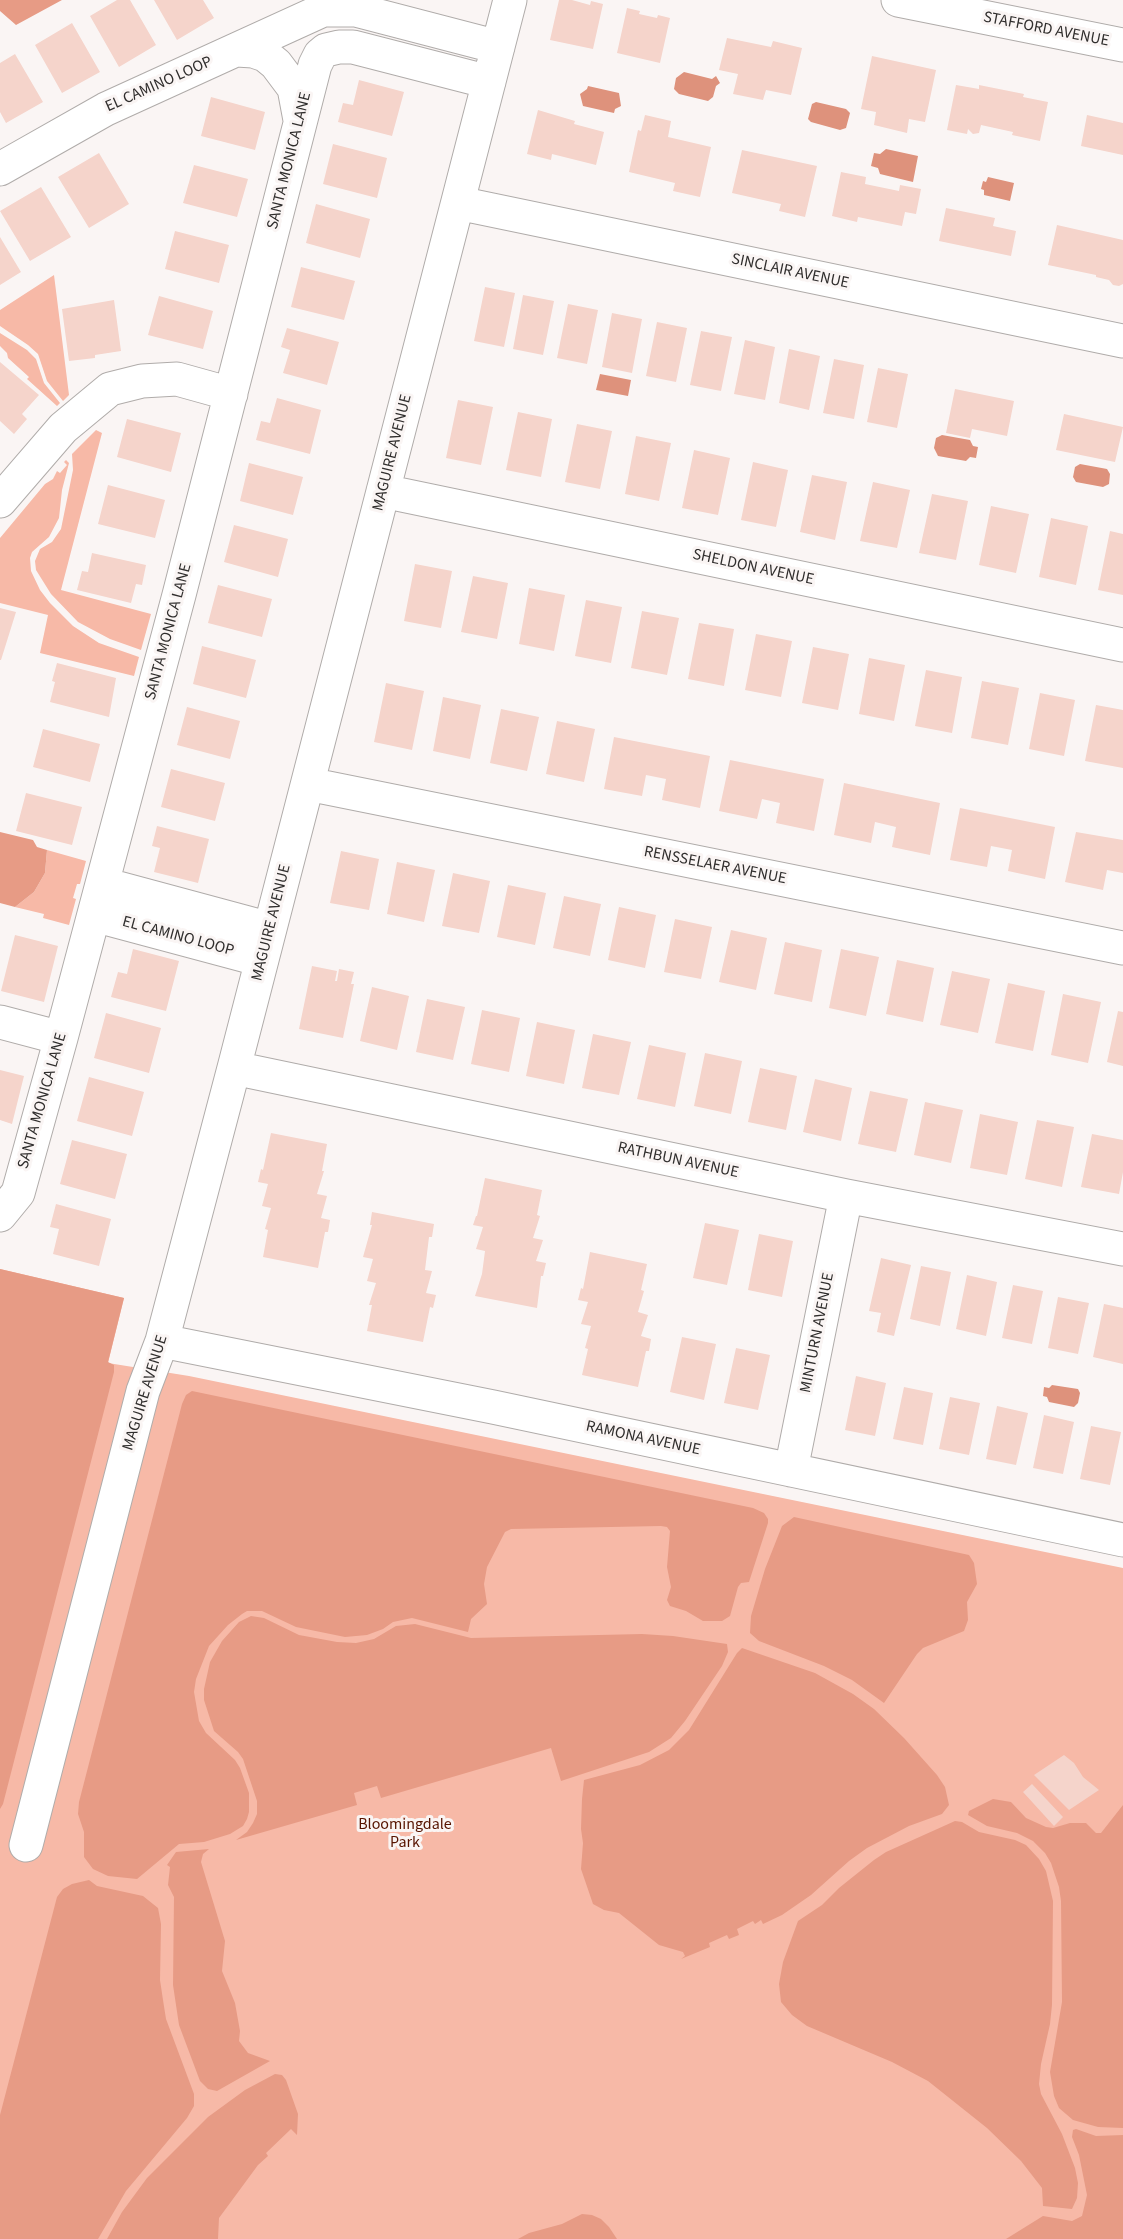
<!DOCTYPE html>
<style>
body{margin:0}
canvas{display:block;background:#faf5f4}
</style>
<canvas width="1123" height="2239"></canvas>
<script>
const c = document.querySelector('canvas').getContext('2d');
c.lineJoin = 'round';
function paint(path, color) {
  c.fillStyle = color;
  c.fill(path, 'evenodd');
}
function poly(rows) {
  const path = new Path2D();
  for (const r of rows) {
    path.moveTo(r[0], r[1]);
    for (let i = 2; i < r.length; i += 2) path.lineTo(r[i], r[i + 1]);
  }
  return path;
}
function strokePath(path, color, width, dash) {
  c.strokeStyle = color;
  c.lineWidth = width;
  c.lineCap = dash ? 'butt' : 'round';
  c.setLineDash(dash || []);
  c.stroke(path);
}
function write(font, color, halo, rows, align = 'center') {
  c.font = font + ' "Source Sans 3",sans-serif';
  c.lineWidth = 6;
  c.setLineDash([]);
  c.textBaseline = 'middle';
  c.strokeStyle = halo;
  c.fillStyle = color;
  for (const [text, x, y, turn = 0] of rows) {
    c.save();
    c.translate(x, y);
    c.rotate((+turn || 0) * Math.PI / 180);
    c.textAlign = isNaN(turn) ? turn : align;
    if (halo) c.strokeText(text, 0, 0);
    c.fillText(text, 0, 0);
    c.restore();
  }
}
const green = poly([
 [54,275,69,395,63,401,47,381,38,354,28,345,0,326,0,310],
 [0,333,27,350,36,359,44,383,60,403,57,406,27,379,29,377,8,358,7,353,0,346],
 [96,430,102,433,61,590,151,614,141,650,110,639,78,622,51,594,36,570,35,561,40,549,52,542,61,529,73,470,72,454],
 [66,460,69,463,62,490,59,518,49,537,32,552,30,558,31,571,40,590,50,603,73,626,99,643,139,657,134,676,40,653,48,615,0,603,0,538,45,484,53,479,57,471,60,473,67,465,64,462],
 [47,850,86,861,80,884,77,884,73,898,76,899,69,925,43,918,44,914,15,907,34,892,45,873],
 [0,1269,124,1298,108,1363,189,1376,1123,1568,1123,2239,0,2239]
]);
const forest = poly([
 [0,0,62,0,16,25,0,11],
 [0,832,33,840,37,847,47,850,45,873,34,892,15,907,0,903],
 [0,1269,124,1298,108,1362,114,1365,114,1372,3,1804,0,1809],
 [192,1391,753,1508,764,1513,768,1519,768,1523,749,1582,741,1583,738,1587,730,1616,722,1621,703,1621,686,1611,670,1606,667,1600,671,1587,667,1567,670,1531,667,1527,661,1526,511,1529,505,1532,487,1567,484,1584,487,1604,471,1619,468,1632,412,1618,393,1622,383,1629,367,1635,345,1637,296,1627,262,1611,247,1611,242,1614,228,1625,209,1646,196,1679,194,1692,199,1721,206,1733,235,1760,240,1768,249,1793,249,1812,247,1819,243,1826,230,1834,204,1842,179,1844,137,1879,108,1876,93,1869,84,1857,84,1832,78,1814,79,1802,182,1404,186,1395],
 [794,1517,969,1555,974,1563,977,1584,967,1602,968,1620,964,1631,923,1648,917,1654,884,1703,852,1680,824,1666,759,1641,750,1633,751,1616,765,1569,782,1526],
 [251,1616,264,1618,299,1635,337,1642,356,1643,374,1639,396,1626,415,1624,471,1638,642,1634,673,1636,727,1644,728,1652,722,1666,685,1721,671,1738,649,1752,561,1781,551,1748,381,1798,377,1786,354,1793,357,1805,236,1840,247,1832,253,1823,257,1814,257,1801,243,1759,238,1752,214,1731,204,1700,204,1689,210,1662,222,1641,239,1622],
 [742,1648,815,1673,853,1694,874,1709,904,1738,937,1775,945,1787,949,1805,942,1814,909,1826,867,1848,849,1861,811,1895,782,1915,763,1924,761,1920,755,1924,753,1921,737,1929,739,1935,729,1939,727,1935,709,1943,710,1947,681,1959,685,1956,683,1952,659,1945,619,1913,604,1910,593,1904,581,1869,583,1843,581,1829,582,1799,584,1780,640,1765,669,1750,689,1730,737,1653],
 [993,1799,1011,1802,1026,1818,1046,1827,1053,1828,1070,1823,1086,1823,1096,1833,1101,1833,1123,1805,1123,2128,1098,2127,1073,2120,1059,2108,1054,2096,1050,2072,1062,2002,1061,1901,1059,1887,1051,1863,1045,1853,1033,1841,1017,1833,987,1826,968,1815,969,1811],
 [955,1821,962,1822,979,1832,1015,1840,1026,1845,1039,1859,1046,1871,1053,1901,1052,2005,1050,2024,1041,2064,1039,2084,1041,2094,1062,2134,1075,2168,1078,2183,1077,2198,1072,2209,1043,2206,1042,2188,1021,2161,987,2128,928,2081,892,2062,807,2026,792,2015,781,2002,779,1984,783,1962,798,1921,822,1905,839,1888,874,1860,886,1852],
 [209,1849,203,1854,201,1862,225,1941,222,1971,235,2003,240,2031,239,2041,248,2053,270,2061,217,2091,208,2089,200,2081,179,2025,173,1985,174,1897,168,1885,170,1867,167,1865,176,1852],
 [89,1880,97,1886,143,1896,158,1908,161,1924,160,1980,163,2000,166,2019,194,2094,194,2106,187,2118,126,2191,98,2239,0,2239,0,2115,57,1897,63,1889,72,1884],
 [275,2074,282,2075,286,2080,298,2114,297,2135,291,2129,266,2153,268,2156,258,2165,219,2218,218,2239,107,2239,122,2212,147,2178,208,2117,245,2090],
 [1076,2129,1096,2136,1123,2135,1123,2239,1006,2239,1043,2216,1072,2221,1082,2216,1087,2195,1079,2155,1072,2137,1073,2130],
 [582,2214,592,2215,601,2219,609,2227,617,2239,518,2239,529,2233,562,2224]
]);
const water = poly([
 [684,72,712,79,716,76,720,83,716,86,713,97,708,101,679,94,674,89,676,78],
 [588,86,619,93,621,106,615,109,614,113,583,106,580,94,587,89],
 [816,102,846,109,850,113,846,128,840,130,811,122,808,119,812,104],
 [886,149,918,156,913,182,880,174,878,168,871,166,874,153,880,154],
 [988,177,1014,183,1010,201,984,195,984,190,981,189,983,181,986,182],
 [600,374,631,380,628,396,596,390],
 [942,435,970,440,973,446,978,447,976,458,970,457,966,461,938,456,934,448,936,438],
 [1080,464,1107,469,1110,474,1109,484,1103,487,1076,482,1073,477,1075,467],
 [1052,1385,1078,1389,1080,1393,1078,1403,1074,1407,1049,1402,1047,1397,1043,1396,1044,1387,1049,1388]
]);
const building = poly([
 [117,0,130,0,156,45,119,67,90,16],
 [154,0,203,0,214,18,177,40],
 [559,0,572,0,590,5,591,1,603,4,593,49,550,40],
 [627,8,640,11,639,14,657,18,658,15,670,18,660,63,617,53],
 [72,23,100,72,62,93,35,45],
 [727,38,771,47,773,41,802,48,791,95,766,90,763,100,733,94,738,74,719,70],
 [15,54,43,102,6,123,0,112,0,63],
 [872,56,936,70,925,122,909,119,907,133,874,125,876,112,861,109],
 [359,80,404,92,392,136,338,122,343,103,353,105],
 [956,85,979,89,979,85,1024,94,1023,97,1048,102,1040,141,1012,135,1013,132,981,125,979,133,973,134,968,129,967,134,947,130],
 [211,97,265,112,255,150,201,136],
 [538,110,575,121,574,124,604,132,596,165,552,154,551,160,527,154],
 [645,115,671,121,668,137,711,147,700,197,673,191,675,183,629,172,638,130,641,131],
 [1087,115,1123,123,1123,155,1081,146],
 [333,144,387,158,377,198,323,184],
 [742,150,817,166,805,217,779,211,781,204,732,193],
 [99,153,129,204,89,228,58,177],
 [194,165,248,179,237,217,183,203],
 [841,172,866,177,865,184,899,191,900,185,921,189,916,214,905,212,902,226,858,217,857,222,832,216],
 [41,187,71,237,30,261,0,211],
 [316,204,370,219,360,258,306,243],
 [946,208,995,218,993,226,1016,231,1011,256,939,241],
 [1057,225,1123,240,1123,284,1119,286,1113,285,1109,280,1096,277,1096,275,1048,265],
 [175,231,229,245,219,283,165,269],
 [0,237,21,272,0,285],
 [301,267,355,281,344,320,291,307],
 [485,287,515,293,504,347,474,341],
 [523,295,554,301,543,355,513,349],
 [159,296,213,311,203,349,148,335],
 [114,300,121,351,95,355,95,358,69,361,62,309],
 [568,304,598,310,587,364,557,358],
 [612,313,642,319,632,373,602,367],
 [657,322,687,328,676,382,646,376],
 [287,328,339,342,327,385,283,373,290,350,281,347],
 [701,331,732,337,721,391,690,385],
 [745,340,775,347,765,400,734,394],
 [789,349,820,356,809,410,779,403],
 [834,359,864,365,854,419,823,413],
 [0,362,39,395,22,414,27,419,14,434,0,421],
 [878,368,908,374,897,428,867,422],
 [955,389,1014,401,1007,436,972,429,970,438,946,433],
 [277,398,321,410,310,454,256,440,261,421,270,423],
 [458,400,493,407,481,465,446,458],
 [518,412,552,419,541,477,506,470],
 [1064,414,1123,427,1115,462,1056,450],
 [127,419,181,433,171,472,117,457],
 [577,424,612,431,600,489,565,482],
 [636,436,671,443,659,501,625,494],
 [694,450,730,458,718,515,682,508],
 [753,462,788,470,776,527,741,520],
 [249,463,303,477,293,515,240,501],
 [812,475,847,482,835,540,800,532],
 [873,482,910,490,897,548,860,541],
 [108,485,165,500,155,538,98,524],
 [932,494,968,501,956,560,919,553],
 [991,506,1029,514,1016,573,979,565],
 [1051,518,1088,526,1076,585,1039,577],
 [234,525,288,539,278,577,224,562],
 [1110,531,1123,534,1123,595,1098,590],
 [92,553,146,565,142,585,136,584,131,603,77,590,82,571,88,572],
 [415,564,452,571,441,628,404,621],
 [473,576,508,583,497,639,461,632],
 [218,585,272,599,262,637,208,623],
 [529,588,565,595,554,651,519,644],
 [586,600,622,607,611,663,575,656],
 [0,608,16,612,1,660,0,660],
 [642,611,679,618,667,675,631,668],
 [699,623,734,629,724,686,688,679],
 [756,634,792,641,781,697,745,690],
 [202,646,256,660,246,698,193,684],
 [813,647,849,654,838,710,802,703],
 [869,658,905,665,894,721,859,714],
 [57,663,116,678,109,717,50,702,55,682,52,681],
 [926,670,962,677,952,733,915,726],
 [982,681,1019,688,1008,745,971,738],
 [386,683,424,691,412,750,374,742],
 [1040,693,1075,700,1064,756,1029,749],
 [443,697,481,705,470,759,433,751],
 [1096,705,1123,710,1123,768,1085,761],
 [187,707,240,721,230,759,177,745],
 [501,709,539,717,527,771,490,763],
 [557,721,595,729,584,782,546,774],
 [43,729,100,744,90,782,33,767],
 [614,737,710,756,700,808,662,800,666,779,646,775,642,796,604,789],
 [730,760,824,779,814,831,776,823,780,803,762,799,757,819,719,811],
 [171,769,225,783,215,821,161,807],
 [844,783,940,803,930,855,892,847,896,827,875,822,871,843,834,835],
 [26,793,82,807,72,845,16,831],
 [960,808,1055,827,1045,879,1008,871,1012,850,991,846,987,867,950,860],
 [157,826,209,839,198,883,154,872,160,848,152,846],
 [1076,832,1123,840,1123,873,1107,870,1103,890,1065,882],
 [341,851,379,859,369,910,330,903],
 [397,862,435,870,424,922,387,914],
 [453,873,490,881,479,933,442,926],
 [508,885,546,893,535,945,497,937],
 [564,896,601,904,590,956,553,948],
 [619,907,656,915,645,968,608,960],
 [675,919,712,927,701,979,664,972],
 [731,930,767,938,756,990,719,982],
 [15,935,58,946,44,1002,1,991],
 [785,942,822,950,812,1002,774,994],
 [133,949,179,961,166,1011,111,997,118,972,127,974],
 [841,949,879,957,866,1016,829,1008],
 [897,960,934,968,923,1022,886,1014],
 [312,966,337,971,335,981,337,981,339,969,354,972,351,984,354,984,343,1038,299,1029],
 [952,971,990,979,978,1033,940,1025],
 [1008,983,1045,991,1033,1051,995,1043],
 [372,987,409,996,397,1050,360,1041],
 [1063,994,1101,1002,1088,1063,1051,1055],
 [427,999,465,1007,453,1060,416,1052],
 [482,1010,520,1018,509,1072,471,1064],
 [1118,1011,1123,1012,1123,1066,1107,1062],
 [106,1013,161,1028,149,1073,94,1058],
 [537,1022,575,1030,564,1084,526,1076],
 [593,1034,631,1042,619,1095,582,1088],
 [649,1045,686,1053,675,1107,637,1099],
 [705,1053,742,1061,731,1114,694,1106],
 [760,1068,797,1076,786,1130,748,1122],
 [0,1070,24,1076,12,1124,0,1120],
 [89,1077,144,1092,132,1136,77,1121],
 [815,1079,852,1088,841,1141,803,1132],
 [870,1091,908,1099,896,1152,858,1144],
 [925,1102,963,1110,951,1163,914,1155],
 [980,1114,1018,1122,1007,1175,970,1168],
 [1037,1120,1074,1127,1062,1187,1025,1179],
 [271,1133,327,1144,322,1171,324,1171,317,1194,327,1196,321,1218,330,1220,328,1232,325,1232,318,1268,263,1257,268,1230,265,1229,271,1208,262,1206,268,1184,258,1182,261,1169,263,1170],
 [1092,1134,1123,1140,1123,1172,1119,1194,1081,1187],
 [72,1140,127,1154,115,1199,60,1184],
 [485,1178,542,1190,537,1215,540,1216,533,1238,543,1240,536,1261,546,1263,543,1276,541,1276,537,1308,475,1296,482,1274,485,1251,476,1249,483,1227,473,1225,476,1216,477,1216],
 [56,1204,111,1219,99,1266,53,1254,59,1229,50,1227],
 [372,1212,434,1224,432,1237,429,1237,425,1270,432,1271,426,1293,436,1295,433,1308,430,1307,423,1342,367,1331,372,1305,369,1305,376,1283,367,1281,373,1259,363,1257,372,1225,370,1225],
 [705,1223,739,1230,727,1285,693,1278],
 [759,1234,793,1241,782,1297,748,1290],
 [590,1252,647,1264,641,1290,644,1291,638,1312,648,1315,641,1336,651,1339,649,1351,646,1351,638,1387,582,1375,588,1349,585,1348,591,1326,581,1324,588,1302,578,1300,581,1288,583,1289],
 [881,1258,911,1265,894,1336,877,1332,881,1313,869,1311],
 [921,1266,951,1272,940,1326,910,1319],
 [967,1275,997,1282,986,1336,956,1329],
 [1013,1285,1043,1291,1032,1344,1002,1338],
 [1058,1297,1089,1303,1078,1354,1048,1348],
 [1104,1304,1123,1308,1123,1364,1093,1357],
 [682,1337,716,1344,704,1400,670,1392],
 [736,1348,770,1355,758,1410,724,1403],
 [856,1376,886,1383,875,1436,845,1430],
 [904,1387,933,1393,923,1445,893,1439],
 [950,1397,980,1403,969,1455,939,1449],
 [997,1406,1028,1413,1016,1465,986,1459],
 [1044,1415,1074,1422,1063,1474,1033,1468],
 [1091,1426,1121,1432,1110,1485,1080,1479],
 [1064,1755,1074,1763,1083,1777,1099,1790,1069,1810,1034,1775],
 [1032,1784,1063,1817,1054,1826,1023,1792]
]);
const minor = poly([
 [898,0,1123,45],
 [237,50,253,51,265,55,276,64,294,88,300,120],
 [0,169,106,109,323,10,356,10,498,47],
 [458,203,1123,341],
 [383,491,1123,645],
 [0,501,63,428,110,389,142,381,177,379,231,394],
 [308,784,1123,948],
 [103,884,270,929],
 [94,915,262,960],
 [0,1022,61,1038],
 [234,1068,846,1196,1123,1249],
 [0,1215,18,1193,61,1038,179,595,315,65,320,55,326,50,339,47,353,47,489,82],
 [162,1341,493,1407,1123,1540],
 [791,1470,846,1196],
 [26,1845,143,1391,162,1341,234,1068,510,0]
]);
const streetNames = [
 ["STAFFORD AVENUE",1046,30,11],
 ["EL CAMINO LOOP",159,85,-24],
 ["SANTA MONICA LANE",290,161,-76],
 ["SINCLAIR AVENUE",790,272,12],
 ["MAGUIRE AVENUE",393,453,-76],
 ["SHELDON AVENUE",753,568,12],
 ["SANTA MONICA LANE",169,632,-75],
 ["RENSSELAER AVENUE",715,866,11],
 ["MAGUIRE AVENUE",272,923,-76],
 ["EL CAMINO LOOP",178,937,15],
 ["SANTA MONICA LANE",43,1101,-74],
 ["RATHBUN AVENUE",678,1161,12],
 ["MINTURN AVENUE",818,1333,-79],
 ["MAGUIRE AVENUE",146,1393,-73],
 ["RAMONA AVENUE",643,1439,12]
];
const parkNames = [
 ["Bloomingdale",405,1825],
 ["Park",405,1843]
];
paint(green, '#f7b9a7');
paint(forest, '#e79b85');
paint(water, '#de927c');
paint(building, '#f5d4cb');
strokePath(minor, '#b0acaa', 35);
strokePath(minor, '#fff', 33);
write('16px', '#302e2d', '#faf5f4', streetNames);
write('16px', '#571400', '#faf5f4', parkNames);
</script>
